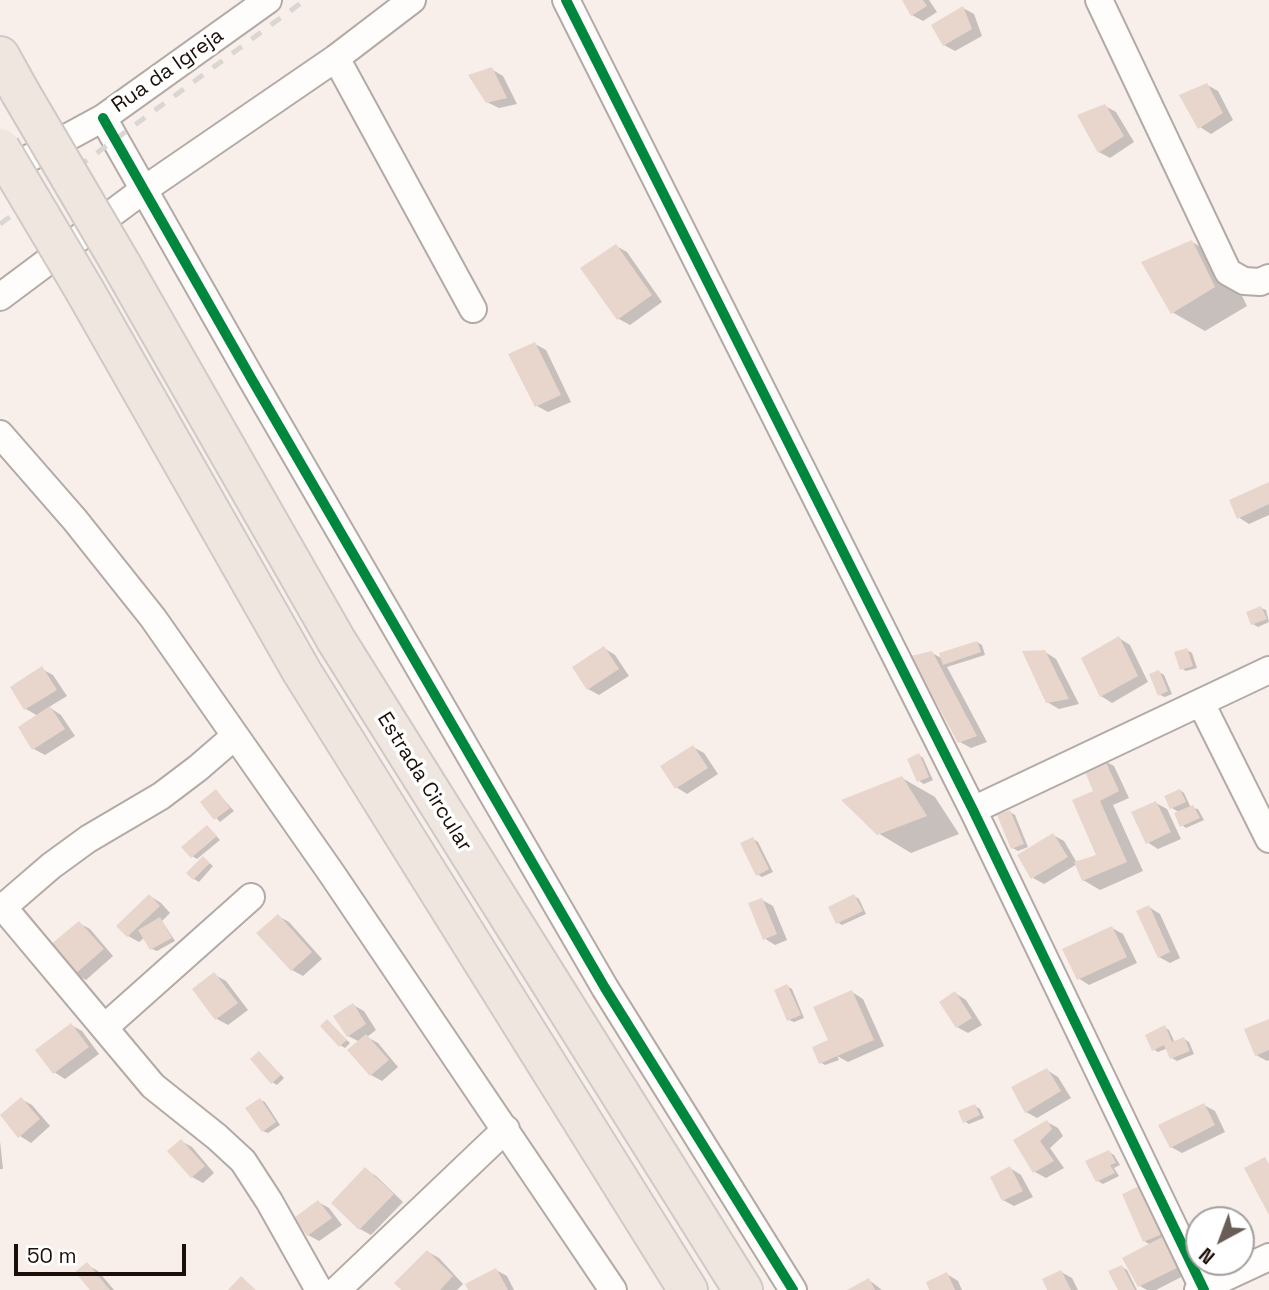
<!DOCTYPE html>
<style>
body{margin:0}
#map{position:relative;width:1269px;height:1290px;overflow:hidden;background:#f8efeb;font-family:"Space Grotesk",sans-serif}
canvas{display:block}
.north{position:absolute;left:1185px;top:1206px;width:70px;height:70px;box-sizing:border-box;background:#fff;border:2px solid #a49f9d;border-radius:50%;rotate:221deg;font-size:19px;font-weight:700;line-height:28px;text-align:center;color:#1c0f09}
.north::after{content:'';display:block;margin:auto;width:24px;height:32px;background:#695d58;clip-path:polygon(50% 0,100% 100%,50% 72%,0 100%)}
.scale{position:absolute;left:14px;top:1244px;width:172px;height:32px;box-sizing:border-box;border:4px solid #1c0f09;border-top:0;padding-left:9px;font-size:21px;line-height:24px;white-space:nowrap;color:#1c0f09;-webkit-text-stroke:5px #fff;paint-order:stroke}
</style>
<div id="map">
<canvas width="1269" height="1290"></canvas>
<div class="north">N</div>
<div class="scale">50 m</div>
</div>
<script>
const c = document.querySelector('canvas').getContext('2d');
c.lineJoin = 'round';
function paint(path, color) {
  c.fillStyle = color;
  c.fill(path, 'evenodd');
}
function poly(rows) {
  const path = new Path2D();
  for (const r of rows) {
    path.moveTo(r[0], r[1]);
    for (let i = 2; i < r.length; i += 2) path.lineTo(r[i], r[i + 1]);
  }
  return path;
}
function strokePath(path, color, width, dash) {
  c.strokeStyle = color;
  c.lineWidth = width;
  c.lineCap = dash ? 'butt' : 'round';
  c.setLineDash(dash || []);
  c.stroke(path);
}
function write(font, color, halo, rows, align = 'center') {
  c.font = font + ' "Space Grotesk",sans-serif';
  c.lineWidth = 7;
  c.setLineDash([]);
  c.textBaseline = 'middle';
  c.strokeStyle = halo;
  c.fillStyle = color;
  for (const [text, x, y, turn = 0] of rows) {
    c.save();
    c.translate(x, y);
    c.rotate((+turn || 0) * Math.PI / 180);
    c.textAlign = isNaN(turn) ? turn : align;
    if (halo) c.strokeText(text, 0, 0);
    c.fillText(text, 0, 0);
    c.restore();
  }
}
const shadow = poly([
 [904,0,929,0,937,12,923,21,912,15],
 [963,8,974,14,982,36,955,51,944,45],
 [491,69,503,76,517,104,499,108,487,102],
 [1207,85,1218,91,1233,120,1211,134,1200,127],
 [1105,106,1116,112,1134,142,1110,158,1099,152],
 [1192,242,1225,261,1247,306,1205,331,1172,312],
 [616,246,627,252,662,302,630,325,619,319,582,269],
 [535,344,546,350,571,402,548,412,537,406],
 [1269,484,1269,515,1249,524,1238,517],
 [1261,608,1266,610,1269,622,1258,627,1253,624],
 [1119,638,1130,645,1148,682,1112,703,1101,696],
 [977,642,982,645,985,655,947,667,987,742,971,748,960,742,932,653,943,659],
 [604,648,615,655,629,676,599,695,588,689],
 [1187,650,1192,653,1197,668,1186,671,1181,668],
 [1045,652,1056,659,1079,704,1059,709,1047,702],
 [42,669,53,675,67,696,49,707,61,715,75,736,45,755,34,749,38,716,26,709,12,688],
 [1159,672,1164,675,1172,694,1165,697,1160,695],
 [693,747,704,753,718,774,687,794,676,787],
 [919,755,923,758,933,780,924,784,919,781],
 [1103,760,1114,766,1129,798,1113,805,1143,871,1100,890,1083,880,1077,864,1044,884,1033,878,1053,835,1064,841,1077,863,1098,856,1097,791],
 [902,778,935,797,959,834,911,853,878,833],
 [1180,790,1184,793,1191,808,1198,809,1204,820,1186,828,1182,825,1180,813,1172,808],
 [216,791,234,811,220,822,202,802],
 [1156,803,1167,809,1181,839,1158,849,1147,842],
 [1010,812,1015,815,1028,847,1018,851,1013,848],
 [208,827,220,840,197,859,192,856],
 [753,839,758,842,773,872,762,877,757,874],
 [203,858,213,866,199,882,194,879],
 [150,896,161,903,170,913,162,921,175,941,157,951,152,949,145,937,139,942,128,936],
 [854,896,859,899,866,914,842,925,837,922],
 [762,900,773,906,787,940,775,945,764,938],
 [1149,907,1160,914,1180,958,1170,963,1159,957],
 [278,916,289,922,322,959,303,976,292,970],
 [79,923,90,929,113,956,86,980,75,974],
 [1112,928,1123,934,1137,963,1089,985,1078,978],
 [215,975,226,981,248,1010,228,1025,217,1019],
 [787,986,792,989,804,1018,794,1022,789,1020],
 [852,992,863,999,884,1046,848,1062,837,1056,839,1060,825,1065,820,1062,828,1042],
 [955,993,966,1000,982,1025,968,1033,957,1027],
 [353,1005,364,1011,376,1030,367,1037,378,1043,398,1067,382,1081,371,1075,360,1042,348,1036],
 [327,1021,350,1043,345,1048,340,1045],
 [1269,1021,1269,1060,1267,1061,1256,1055],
 [71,1025,82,1031,99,1054,65,1079,54,1072],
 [1164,1027,1169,1030,1175,1043,1184,1039,1189,1042,1194,1054,1177,1061,1172,1058,1168,1048,1158,1052,1153,1049],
 [260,1053,284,1078,277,1085,272,1082],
 [1047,1070,1058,1077,1071,1098,1037,1118,1026,1112],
 [21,1099,32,1105,50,1126,31,1143,20,1136],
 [260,1100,265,1102,280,1125,268,1133,263,1131],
 [1204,1105,1215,1111,1225,1132,1182,1153,1171,1147],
 [975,1106,980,1109,984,1118,969,1124,964,1121],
 [1047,1122,1058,1128,1063,1136,1050,1148,1064,1168,1046,1178,1035,1172,1015,1140],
 [0,1141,3,1169,0,1169],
 [181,1141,192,1147,214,1173,203,1183,192,1177],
 [1109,1152,1114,1155,1120,1165,1114,1168,1119,1176,1103,1184,1098,1181],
 [1010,1168,1021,1175,1033,1197,1014,1206,1003,1200],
 [365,1169,376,1176,403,1202,371,1235,360,1229,333,1203],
 [1143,1186,1191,1272,1156,1290,1147,1290,1140,1286,1151,1245,1144,1241],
 [318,1202,329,1208,342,1225,319,1241,308,1235],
 [428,1252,439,1258,463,1284,457,1290,404,1290],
 [87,1265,98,1271,114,1290,92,1290],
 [1122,1267,1127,1270,1137,1290,1120,1290],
 [496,1270,507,1276,514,1290,470,1290],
 [1061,1272,1072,1278,1078,1290,1049,1290],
 [947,1274,958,1281,962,1290,931,1290],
 [869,1280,882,1290,851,1290]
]);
const building = poly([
 [902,0,923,0,927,6,911,16],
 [963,6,972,29,943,46,931,25],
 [492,67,507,98,486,103,468,75],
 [1207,83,1223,113,1198,129,1179,95],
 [1105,104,1124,136,1098,153,1077,115],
 [1192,240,1215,287,1171,314,1141,262],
 [616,244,652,295,617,320,580,268],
 [535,342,561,395,535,407,508,354],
 [1269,482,1269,504,1237,519,1229,500],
 [1261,606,1267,619,1251,625,1246,612],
 [1119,636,1138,676,1100,697,1081,658],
 [977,641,981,652,943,665,939,653],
 [604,646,619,669,587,690,572,667],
 [1187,648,1193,666,1180,670,1174,652],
 [1045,650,1069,699,1046,703,1022,651],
 [932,651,977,736,958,743,911,656],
 [42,666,57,690,24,710,10,687],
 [1159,670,1168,691,1158,696,1149,674],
 [50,706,65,729,32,750,18,727],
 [693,745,708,768,675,789,660,766],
 [919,753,929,777,917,782,907,759],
 [1104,758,1119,791,1100,801,1127,862,1082,881,1074,862,1096,855,1072,800,1093,791,1083,767],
 [902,776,927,816,877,835,841,800],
 [216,789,230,808,214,820,200,802],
 [1180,789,1186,802,1170,809,1164,796],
 [1156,801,1171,832,1146,844,1131,812],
 [1193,805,1200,818,1180,827,1174,813],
 [1010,810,1024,844,1011,849,997,815],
 [207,825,217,836,191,858,181,847],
 [1053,833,1068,857,1031,879,1017,855],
 [753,837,769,869,756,876,740,843],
 [203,856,210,863,193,880,186,873],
 [149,894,160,906,127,937,116,926],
 [854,894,863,911,836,924,828,907],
 [762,898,777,934,763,940,748,903],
 [1149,905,1170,952,1158,958,1136,911],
 [278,914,312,952,291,971,256,933],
 [160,917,172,938,150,950,138,930],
 [79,921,104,949,74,975,49,946],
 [1112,926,1127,957,1077,980,1062,949],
 [214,972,238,1003,215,1020,192,989],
 [787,984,801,1015,787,1021,774,990],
 [852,990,874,1040,819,1064,812,1047,828,1040,813,1007],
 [955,991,972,1018,956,1028,939,1002],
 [353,1003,366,1024,347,1037,333,1016],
 [327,1019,347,1040,339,1047,320,1026],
 [1269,1019,1269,1050,1255,1056,1244,1029],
 [71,1023,89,1047,53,1074,35,1050],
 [1165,1025,1172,1042,1184,1037,1190,1051,1170,1059,1164,1045,1152,1051,1145,1035],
 [366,1034,389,1060,370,1076,347,1050],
 [259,1051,281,1075,271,1084,250,1059],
 [1047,1068,1061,1091,1025,1113,1011,1087],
 [21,1097,40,1119,18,1138,0,1115],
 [260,1098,276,1122,262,1132,245,1108],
 [1204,1103,1215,1125,1170,1148,1158,1125],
 [975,1104,980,1115,963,1123,958,1111],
 [1047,1120,1052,1129,1040,1141,1054,1161,1033,1173,1013,1140],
 [181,1139,205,1166,191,1178,167,1151],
 [1109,1150,1116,1163,1110,1165,1115,1173,1096,1182,1085,1161],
 [1265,1157,1269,1164,1269,1215,1244,1168],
 [1010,1166,1023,1191,1002,1201,990,1177],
 [365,1167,394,1194,359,1230,331,1203],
 [1144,1184,1165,1233,1143,1242,1122,1194],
 [318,1200,332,1218,307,1236,294,1218],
 [1164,1236,1181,1266,1138,1287,1122,1258],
 [427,1250,453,1276,440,1290,401,1290,394,1283],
 [87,1262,110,1290,90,1290,75,1272],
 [1122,1265,1135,1290,1118,1290,1108,1271],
 [496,1268,508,1290,468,1290,465,1284],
 [1061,1270,1071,1290,1047,1290,1042,1279],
 [947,1272,955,1290,929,1290,926,1282],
 [241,1276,256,1290,228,1290],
 [869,1278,875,1290,847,1290]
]);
const minor = poly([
 [566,0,973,810,1204,1290],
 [1099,0,1228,272,1244,281,1260,282,1269,278],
 [336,58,473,309],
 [103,118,251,378,605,988,793,1290],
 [0,174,103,118,268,0],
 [0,297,142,191,336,58,412,0],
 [0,434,75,520,153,618,332,874,613,1290],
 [1201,703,1269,839],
 [973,810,1269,670],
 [3,907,153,1086,217,1137,243,1161,269,1201,319,1290],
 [0,910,51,866,88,839,161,796,198,768,235,736],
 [105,1027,251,897],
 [337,1290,506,1129],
 [1198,1290,1269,1257]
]);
const primary = poly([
 [0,56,20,92],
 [121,264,336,640,743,1290],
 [85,291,302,672,688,1290]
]);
const rail = poly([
 [0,224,305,0]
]);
const primaryBridge = poly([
 [20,92,121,264],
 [0,148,85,291]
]);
const cycleway = poly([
 [566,0,973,810,1204,1290],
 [103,118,251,378,605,988,793,1290]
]);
const streetNames = [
 ["Rua da Igreja",168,71,-35],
 ["Estrada Circular",424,782,58]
];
paint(shadow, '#0003');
paint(building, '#e8d6cd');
strokePath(minor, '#b4aaa5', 30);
strokePath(primary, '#cfc9c7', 42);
strokePath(minor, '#fefdfc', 26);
strokePath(primary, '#efe6df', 38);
strokePath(rail, '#d9d6d4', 5, [12, 12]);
strokePath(primaryBridge, '#cfc9c7', 42, []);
strokePath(primaryBridge, '#efe6df', 38);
strokePath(cycleway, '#00873e', 10);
write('21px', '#1c0f09', '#fff', streetNames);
</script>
